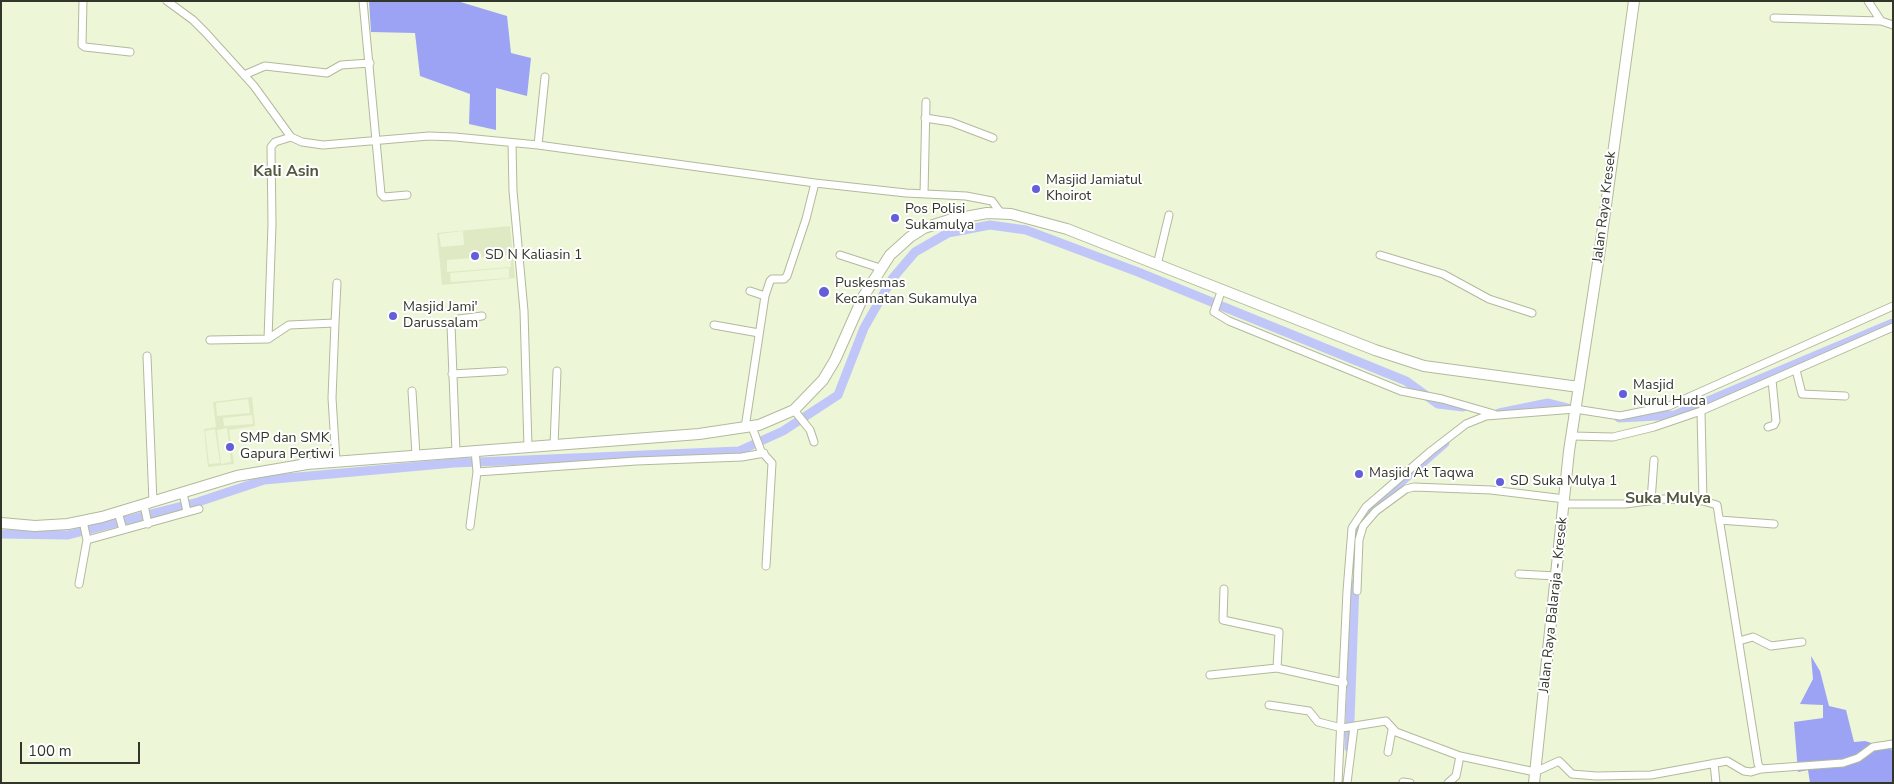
<!DOCTYPE html>
<style>
body{margin:0}
#map{position:relative;width:1894px;height:784px;overflow:hidden;background:#edf6d7;font-family:"Nunito Sans",sans-serif}
canvas{display:block}
.frame{position:absolute;inset:0;border:2px solid #323529;pointer-events:none}
.scale{position:absolute;left:20px;top:742px;width:120px;height:22px;box-sizing:border-box;border:2px solid #323529;border-top:0;padding-left:6px;font-size:15px;line-height:18px;white-space:nowrap;color:#323529;-webkit-text-stroke:4px #fff;paint-order:stroke}
</style>
<div id="map">
<canvas width="1894" height="784"></canvas>
<div class="frame"></div>
<div class="scale">100 m</div>
</div>
<script>
const c = document.querySelector('canvas').getContext('2d');
c.lineJoin = 'round';
function paint(path, color) {
  c.fillStyle = color;
  c.fill(path, 'evenodd');
}
function poly(rows) {
  const path = new Path2D();
  for (const r of rows) {
    path.moveTo(r[0], r[1]);
    for (let i = 2; i < r.length; i += 2) path.lineTo(r[i], r[i + 1]);
  }
  return path;
}
function strokePath(path, color, width, dash) {
  c.strokeStyle = color;
  c.lineWidth = width;
  c.lineCap = dash ? 'butt' : 'round';
  c.setLineDash(dash || []);
  c.stroke(path);
}
function write(font, color, halo, rows, align = 'center') {
  c.font = font + ' "Nunito Sans",sans-serif';
  c.lineWidth = 4;
  c.setLineDash([]);
  c.textBaseline = 'middle';
  c.strokeStyle = halo;
  c.fillStyle = color;
  for (const [text, x, y, turn = 0] of rows) {
    c.save();
    c.translate(x, y);
    c.rotate((+turn || 0) * Math.PI / 180);
    c.textAlign = isNaN(turn) ? turn : align;
    if (halo) c.strokeText(text, 0, 0);
    c.fillText(text, 0, 0);
    c.restore();
  }
}
const built = poly([
 [510,226,515,278,442,285,437,233],
 [463,231,464,245,441,247,439,234],
 [510,255,511,267,447,272,447,260],
 [509,268,509,278,451,282,450,273],
 [252,397,255,426,229,430,234,464,208,467,204,429,216,427,213,402],
 [248,399,250,413,217,416,216,403],
 [252,415,253,424,224,426,223,418],
 [227,428,231,462,221,464,217,430],
 [215,429,220,463,209,464,205,431]
]);
const forest = poly([
 [369,1,457,1,507,16,511,53,531,58,527,96,496,88,496,130,469,124,470,94,420,76,415,33,371,32],
 [1811,656,1820,671,1829,706,1846,710,1854,742,1865,741,1893,750,1892,783,1810,783,1808,770,1798,772,1794,722,1823,718,1823,705,1800,704,1813,679]
]);
const canal = poly([
 [1499,413,1548,403,1572,409],
 [1619,418,1675,415,1893,323],
 [1,534,68,535,198,502,264,480,454,463,739,451,783,431,838,395,864,328,892,279,915,252,948,233,990,225,1026,230,1138,272,1406,381,1438,404,1463,407],
 [1357,543,1358,529,1363,520,1382,499,1445,443],
 [1349,748,1355,583]
]);
const street = poly([
 [83,1,82,45,85,47,130,52],
 [167,1,193,20,206,33,254,86,291,137,302,142,323,145,429,136,455,137,538,145,815,183,906,193,966,196,992,201,1000,212],
 [363,1,381,194,384,197,407,195],
 [1868,1,1881,21,1893,25],
 [1774,18,1881,21],
 [244,75,265,66,327,73,341,65,370,63],
 [925,118,951,122,993,138],
 [512,143,513,191,524,311,528,447],
 [538,145,545,77],
 [924,194,926,102],
 [840,255,880,268],
 [1380,255,1443,274,1489,299,1532,313],
 [1157,265,1169,215],
 [1222,289,1214,312,1229,321,1401,391,1442,399,1494,414],
 [750,291,765,296],
 [335,323,337,283],
 [714,325,759,333],
 [268,339,272,224,271,147,275,142,291,137],
 [210,340,268,339,289,325,335,323,332,398,336,461],
 [147,356,153,502],
 [1796,370,1802,394,1845,396],
 [452,374,504,371],
 [412,391,416,455],
 [1697,394,1704,409],
 [794,410,810,430,814,442],
 [1701,411,1703,501],
 [752,427,761,451,772,463,766,566],
 [1768,427,1774,425,1776,421,1772,380],
 [745,428,765,296,770,281,772,279,784,279,787,276,806,219,815,183],
 [1572,436,1613,437,1654,427,1701,411,1893,327],
 [554,445,557,371],
 [456,452,451,325,459,319,482,316],
 [477,472,636,461,742,457,764,453],
 [183,493,187,512],
 [1651,501,1654,460],
 [1565,504,1625,504,1664,499,1703,501,1717,505,1758,764,1761,769],
 [144,505,148,524],
 [118,512,123,530],
 [1719,520,1774,524],
 [470,526,477,472,475,450],
 [87,540,199,509],
 [1519,574,1556,576],
 [79,584,87,540,83,521],
 [1224,589,1223,620,1279,632,1277,668,1344,683],
 [1357,591,1359,540,1363,526,1376,511,1406,489,1414,487,1491,490,1565,499],
 [1739,641,1753,637,1771,646,1802,642],
 [1210,675,1277,668],
 [1269,705,1309,711,1318,722,1342,728,1386,721,1396,732,1460,756,1535,772,1559,761,1572,774,1596,776,1651,775,1727,761,1744,771,1751,772,1761,769,1843,763,1858,758,1873,747,1893,744],
 [1388,752,1392,730],
 [1714,763,1716,783],
 [1403,782,1410,783],
 [1338,783,1347,591,1352,528,1366,507,1431,451,1466,424,1486,416,1575,409,1620,416,1669,406,1893,306],
 [1347,783,1354,727],
 [1448,783,1456,776,1460,756]
]);
const secondary = poly([
 [1,523,35,526,68,524,102,517,237,476,307,464,699,434,759,425,794,410,823,380,835,360,863,297,890,255,910,237,924,228,949,220,987,213,1011,214,1067,229,1375,350,1424,366,1579,387],
 [1534,783,1569,451,1599,256,1634,1]
]);
const markers = [
 [1036,189,5,"#625fd8"],
 [895,218,5,"#625fd8"],
 [475,256,5,"#625fd8"],
 [824,292,6,"#625fd8"],
 [393,316,5,"#625fd8"],
 [1623,394,5,"#625fd8"],
 [230,447,5,"#625fd8"],
 [1359,474,5,"#625fd8"],
 [1500,482,5,"#625fd8"]
];
const poiNames = [
 ["Masjid Jamiatul",1046,181],
 ["Khoirot",1046,197],
 ["Pos Polisi",905,210],
 ["Sukamulya",905,226],
 ["SD N Kaliasin 1",485,256],
 ["Puskesmas",835,284],
 ["Kecamatan Sukamulya",835,300],
 ["Masjid Jami'",403,308],
 ["Darussalam",403,324],
 ["Masjid",1633,386],
 ["Nurul Huda",1633,402],
 ["SMP dan SMK",240,439],
 ["Gapura Pertiwi",240,455],
 ["Masjid At Taqwa",1369,474],
 ["SD Suka Mulya 1",1510,482]
];
const streetNames = [
 ["Jalan Raya Kresek",1605,207,-83],
 ["Jalan Raya Balaraja - Kresek",1554,605,-84]
];
const quarterNames = [
 ["Kali Asin",286,172],
 ["Suka Mulya",1668,499]
];
paint(built, '#dfeac4');
paint(forest, '#9ca3f4');
strokePath(canal, '#c0c6f8', 9);
strokePath(street, '#b2ba9d', 9);
strokePath(secondary, '#b2ba9d', 12);
strokePath(street, '#fff', 7);
strokePath(secondary, '#fff', 10);
for (const [x, y, r, color] of markers) {
  const dot = new Path2D();
  dot.arc(x, y, r, 0, 2 * Math.PI);
  c.fillStyle = color;
  c.fill(dot);
  strokePath(dot, '#fff', 2);
}
write('14px', '#323529', '#fff', poiNames, 'left');
write('14px', '#323529', '#fff', streetNames);
write('bold 16px', '#51583e', '#fff', quarterNames);
</script>
